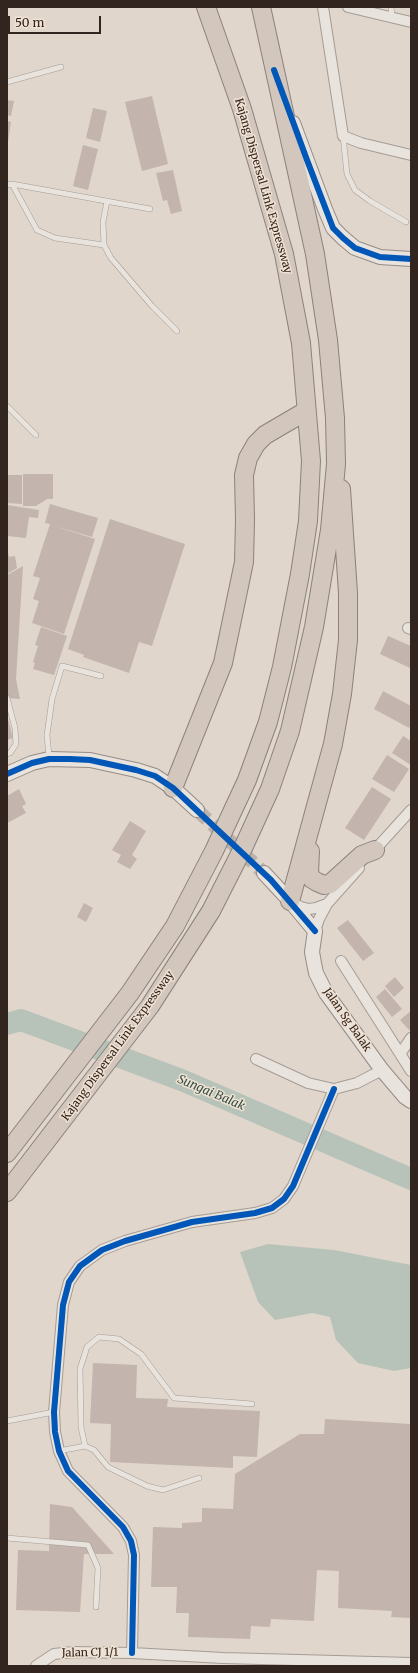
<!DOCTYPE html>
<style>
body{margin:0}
#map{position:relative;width:418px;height:1673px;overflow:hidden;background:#e0d6cc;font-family:Merriweather,serif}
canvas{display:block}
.frame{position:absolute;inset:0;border:8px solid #32241f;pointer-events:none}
.scale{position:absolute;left:8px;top:16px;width:93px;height:18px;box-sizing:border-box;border:2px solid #32241f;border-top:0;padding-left:5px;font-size:12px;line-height:14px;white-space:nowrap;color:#32241f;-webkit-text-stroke:3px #f0e2d2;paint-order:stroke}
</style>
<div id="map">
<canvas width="418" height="1673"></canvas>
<div class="frame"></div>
<div class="scale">50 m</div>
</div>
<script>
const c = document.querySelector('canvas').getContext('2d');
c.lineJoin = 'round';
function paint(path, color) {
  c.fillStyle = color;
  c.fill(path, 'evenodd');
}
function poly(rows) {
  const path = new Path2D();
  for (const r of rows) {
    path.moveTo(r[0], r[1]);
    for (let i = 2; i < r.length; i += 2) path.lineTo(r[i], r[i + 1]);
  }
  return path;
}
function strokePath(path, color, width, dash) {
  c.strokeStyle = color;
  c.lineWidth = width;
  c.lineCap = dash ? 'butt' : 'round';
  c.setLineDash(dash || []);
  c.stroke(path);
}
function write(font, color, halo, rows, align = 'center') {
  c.font = font + ' Merriweather,serif';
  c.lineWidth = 3;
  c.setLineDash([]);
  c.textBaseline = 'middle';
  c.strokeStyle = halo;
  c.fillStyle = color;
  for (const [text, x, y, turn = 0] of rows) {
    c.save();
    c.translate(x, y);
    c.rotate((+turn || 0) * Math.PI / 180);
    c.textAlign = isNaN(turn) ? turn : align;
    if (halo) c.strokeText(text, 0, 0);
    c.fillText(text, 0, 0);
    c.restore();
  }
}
const water = poly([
 [268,1244,334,1250,411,1265,411,1368,394,1371,358,1363,336,1340,330,1317,312,1313,275,1320,258,1302,240,1252]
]);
const river = poly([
 [7,1024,21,1020,184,1081,411,1179]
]);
const building = poly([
 [152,96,168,164,142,171,125,102],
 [7,100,14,101,11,116,7,115],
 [93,108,107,111,100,142,86,138],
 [7,121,11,122,8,142,7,142],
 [83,145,98,149,88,190,73,186],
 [173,170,182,211,171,214,167,200,163,201,156,173],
 [23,474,53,474,53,499,47,499,36,506,23,506],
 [7,475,22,475,22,504,7,503],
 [50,504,98,518,92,537,51,525,95,539,64,634,32,623,39,601,33,599,40,578,33,576,50,524,45,523],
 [7,505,39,510,38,518,29,517,26,538,7,536],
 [110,519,185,544,152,646,139,642,129,673,83,657,84,655,68,649],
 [7,550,9,557,15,556,17,568,7,574],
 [23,566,16,679,20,699,7,698,7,575],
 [41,627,67,636,54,675,33,669,35,663,33,662,38,646,35,645],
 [388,636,411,646,410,668,380,654],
 [383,691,411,706,411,724,409,728,374,709],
 [7,715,13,738,7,740],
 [403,736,411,741,411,765,392,753],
 [387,755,409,769,394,792,372,779],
 [372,787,391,799,364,840,345,828],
 [19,789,26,804,22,806,26,813,7,823,7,796],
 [130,821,146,831,132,855,137,859,130,869,117,862,121,855,112,850],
 [84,903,93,908,86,922,77,917],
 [348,920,374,953,363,961,337,928],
 [395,977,404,988,394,997,385,986],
 [385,989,402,1009,392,1017,376,997],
 [411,1011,411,1028,409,1030,400,1020],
 [93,1363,137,1365,136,1398,168,1399,167,1407,260,1411,257,1457,233,1456,233,1468,110,1462,111,1424,90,1423],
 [325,1419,411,1424,411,1618,391,1617,392,1611,338,1608,339,1571,317,1570,314,1621,271,1619,270,1627,251,1626,250,1639,188,1637,189,1613,176,1613,177,1587,151,1587,153,1527,182,1528,182,1523,202,1522,202,1508,233,1509,235,1474,300,1434,324,1434],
 [50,1504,72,1507,114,1554,84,1554,80,1612,16,1610,18,1550,49,1551]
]);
const secondaryTunnel = poly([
 [197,810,264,873]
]);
const lane = poly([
 [391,7,392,17],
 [7,82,61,67],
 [343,136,347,174,355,190,370,201,406,222],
 [12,184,37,230,55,238,104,245],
 [7,185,12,184,150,209],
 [107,201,103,222,104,245,111,258,152,306,177,331],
 [7,406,36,435],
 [7,698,15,728,16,744,10,753,7,754],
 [49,757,47,735,52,699,62,666,101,676],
 [7,1421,54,1412],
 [85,1446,81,1427,80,1369,87,1347,99,1337,119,1339,141,1354,174,1398,252,1404],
 [59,1451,85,1446,94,1450,108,1467,147,1486,163,1490,199,1478],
 [7,1538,88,1545,98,1568,96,1607]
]);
const street = poly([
 [323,7,343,136,361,143,411,155],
 [348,7,411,22],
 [408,628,411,629],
 [372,853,411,810],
 [293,903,301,907,309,909,316,908,327,904],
 [315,931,319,919,327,904,359,868],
 [341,961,411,1071],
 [400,1054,411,1038],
 [256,1059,308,1083,334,1089,357,1083,382,1070],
 [132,1653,134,1555,131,1541,123,1527,68,1471,59,1451,55,1432,54,1412,63,1305,69,1282,80,1266,102,1250,125,1241,192,1222,255,1213,272,1208,284,1199,293,1186,334,1089],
 [36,1666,54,1654,73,1652,132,1653,223,1658,411,1663]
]);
const secondary = poly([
 [293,123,325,209,333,228,343,238,355,248,380,257,411,259],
 [7,774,32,763,49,759,90,760,136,770,155,776,173,788,197,810],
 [264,873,290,901,315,931,312,952,314,963,316,973,326,993,382,1070,405,1097,411,1101]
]);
const highway = poly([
 [173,788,223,663,244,562,245,520,244,475,248,458,256,444,265,435,306,411],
 [310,851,309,873,312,879,317,882,324,885,330,884,362,855,375,850],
 [290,901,333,744,342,694,348,640,348,593,341,489],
 [7,1153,130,993,175,926,214,851,247,780,268,722,282,667,300,574,308,521,311,461,301,343,284,254,242,109,206,7],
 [7,1192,150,1006,211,911,243,848,270,789,290,731,314,627,330,530,336,464,335,418,328,340,315,254,261,7]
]);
const cycleway = poly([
 [274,70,307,160,333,228,343,238,355,248,380,257,411,259],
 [7,774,32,763,49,759,70,759,90,760,136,770,155,776,173,788,271,880,315,931],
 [132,1653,134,1555,131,1541,123,1527,68,1471,59,1451,55,1432,54,1412,63,1305,69,1282,80,1266,102,1250,125,1241,192,1222,255,1213,272,1208,284,1199,293,1186,334,1089]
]);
const streetNames = [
 ["Kajang Dispersal Link Expressway",263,186,74],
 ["Jalan Sg Balak",347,1020,55],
 ["Kajang Dispersal Link Expressway",118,1046,-54],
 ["Jalan CJ 1/1",90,1653,-1]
];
const waterNames = [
 ["Sungai Balak",211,1093,23]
];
paint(water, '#b7c3b9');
strokePath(river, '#b7c3b9', 22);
paint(building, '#c3b4ad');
strokePath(secondaryTunnel, '#bdb2a9', 14, [14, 7]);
strokePath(lane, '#a59c95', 6);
strokePath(street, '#a59c95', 12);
strokePath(secondary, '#958c85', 16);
strokePath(highway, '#8a827c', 20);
strokePath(lane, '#e8e3dd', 5);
strokePath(street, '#e8e3dd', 10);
strokePath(secondary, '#e8e3dd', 14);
strokePath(highway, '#d2c6bd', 18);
strokePath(cycleway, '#0057b8', 6);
write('11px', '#32241f', '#f0e2d2', streetNames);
write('italic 12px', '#305048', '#f0e2d2', waterNames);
</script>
